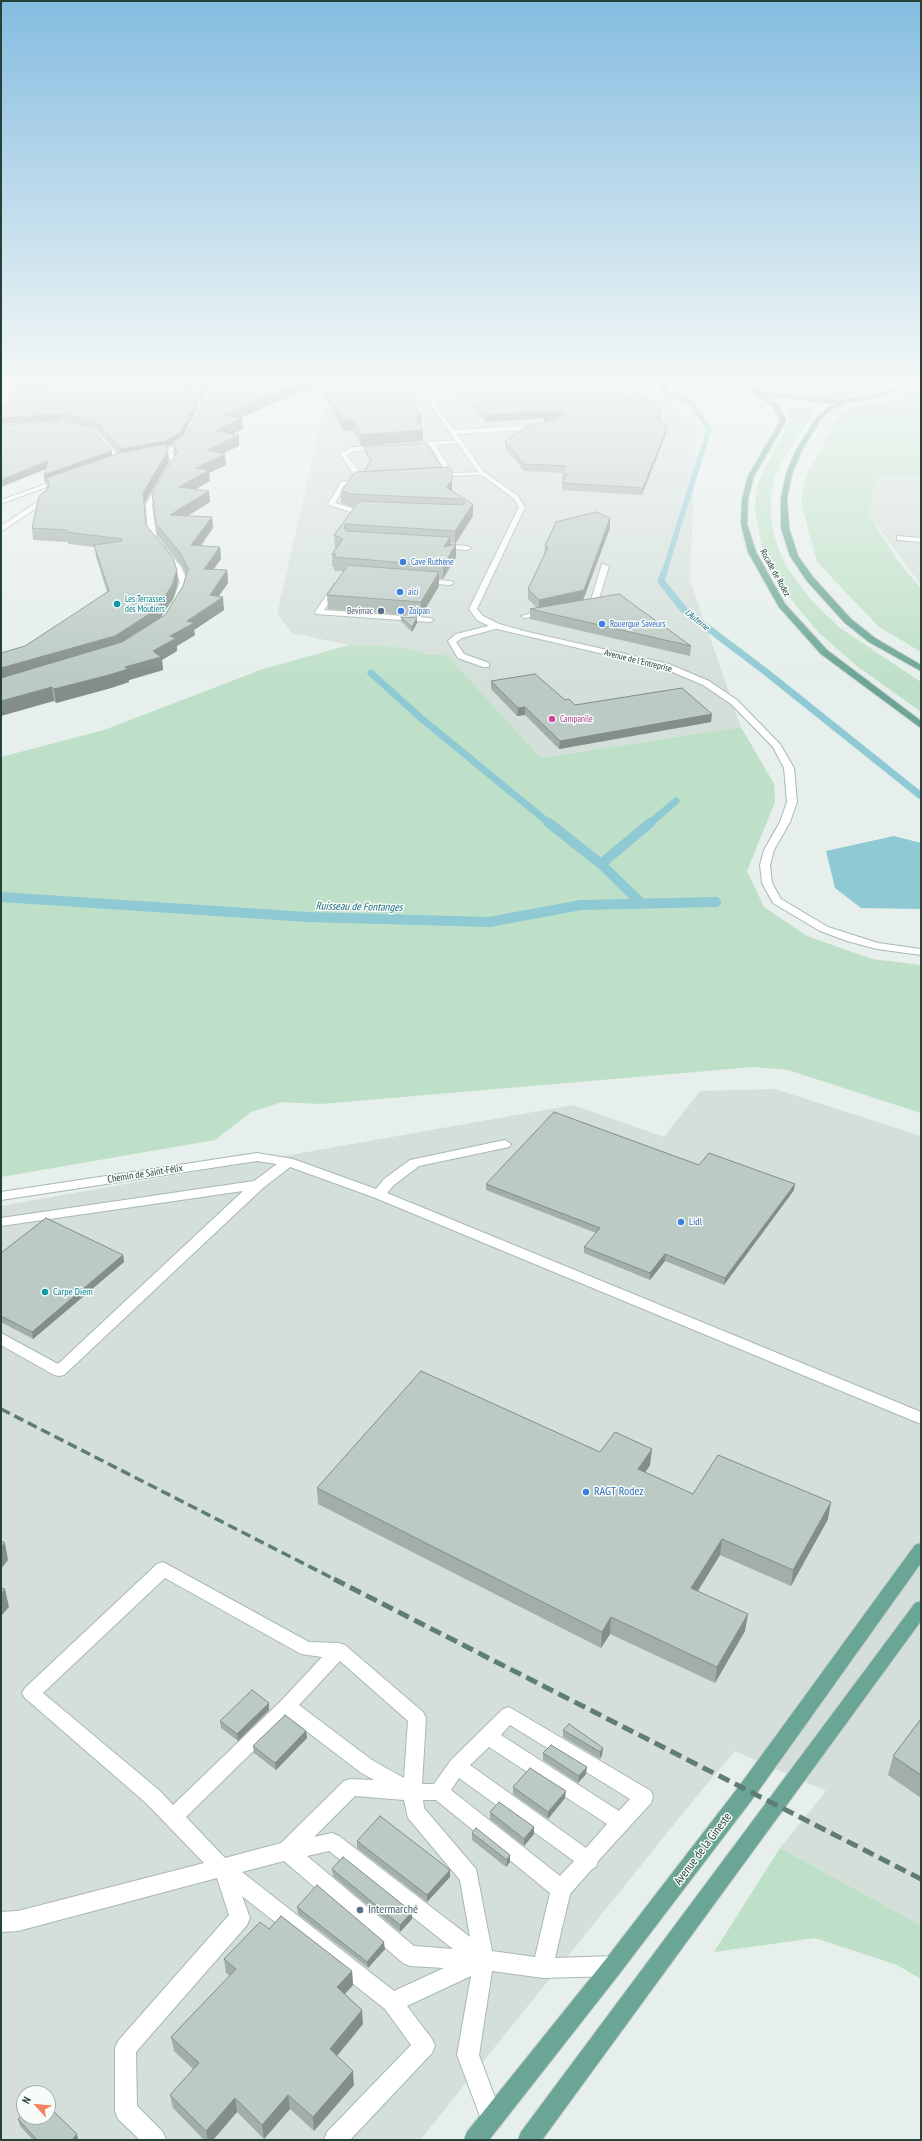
<!DOCTYPE html>
<meta charset="utf-8">
<style>
body{margin:0}
#map{position:relative;width:922px;height:2141px;overflow:hidden;background:#e6efeb;font-family:"PT Sans Narrow",sans-serif}
canvas{display:block}
.frame{position:absolute;inset:0;border:2px solid #24423a;pointer-events:none}
.north{position:absolute;left:16px;top:2085px;width:40px;height:40px;box-sizing:border-box;background:#f7fbf9;border:1px solid #a3b1ad;border-radius:50%;rotate:297deg;font-size:11px;font-weight:700;line-height:16px;text-align:center;color:#24423a}
.north::after{content:'';display:block;margin:auto;width:14px;height:18px;background:#f4845f;clip-path:polygon(50% 0,100% 100%,50% 72%,0 100%)}
</style>
<div id="map">
<canvas width="922" height="2141"></canvas>
<div class="frame"></div>
<div class="north">N</div>
</div>
<script>
const c = document.querySelector('canvas').getContext('2d');
c.lineJoin = 'round';
function paint(path, color) {
  c.fillStyle = color;
  c.fill(path, 'evenodd');
}
function poly(rows) {
  const path = new Path2D();
  for (const r of rows) {
    path.moveTo(r[0], r[1]);
    for (let i = 2; i < r.length; i += 2) path.lineTo(r[i], r[i + 1]);
  }
  return path;
}
function strokePath(path, color, width, dash) {
  c.strokeStyle = color;
  c.lineWidth = width;
  c.lineCap = dash ? 'butt' : 'round';
  c.setLineDash(dash || []);
  c.stroke(path);
}
function write(font, color, halo, rows, align = 'center') {
  c.font = font + ' "PT Sans Narrow",sans-serif';
  c.lineWidth = 3;
  c.setLineDash([]);
  c.textBaseline = 'middle';
  c.strokeStyle = halo;
  c.fillStyle = color;
  for (const [text, x, y, turn = 0] of rows) {
    c.save();
    c.translate(x, y);
    c.rotate((+turn || 0) * Math.PI / 180);
    c.textAlign = isNaN(turn) ? turn : align;
    if (halo) c.strokeText(text, 0, 0);
    c.fillText(text, 0, 0);
    c.restore();
  }
}
const built = poly([
 [331,381,641,381,696,427,690,580,741,727,541,758,447,655,429,655,403,647,349,645,292,633,277,613],
 [876,476,921,476,921,585,869,515],
 [775,1089,921,1136,921,1925,780,1848,826,1791,735,1751,696,1797,420,2140,1,2140,1,1206,573,1105,664,1137,700,1091],
 [24,2093,48,2093,48,2117,24,2117]
]);
const green = poly([
 [750,381,888,381,888,385,880,390,866,395,824,398,780,393,763,388],
 [917,393,921,393,921,476,876,476,869,515,896,558,921,589,921,652,878,626,817,562,801,503,806,475,819,454,834,421,846,410,890,401],
 [784,407,816,409,784,458,774,479,771,496,771,511,773,531,779,550,788,569,812,601,840,628,921,682,921,712,857,666,820,634,797,607,783,588,762,548,755,509,756,492,760,478,790,420],
 [349,645,403,647,429,655,447,655,541,758,741,727,774,784,775,802,747,871,764,907,807,936,872,959,921,965,921,1113,788,1070,754,1067,321,1104,282,1102,251,1112,215,1140,1,1177,1,757,104,730,263,669],
 [780,1848,921,1925,921,1979,897,1965,815,1938,714,1952]
]);
const water = poly([
 [894,836,921,843,921,909,861,908,835,888,826,851]
]);
const streamFar2 = poly([
 [664,573,709,429,692,403,662,392,665,383]
]);
const streamFar1 = poly([
 [664,572,661,581,684,610,766,672,921,796],
 [371,673,422,719,550,824],
 [649,824,676,801]
]);
const stream = poly([
 [549,823,601,864,642,904],
 [601,864,650,823],
 [1,897,308,917,489,922,581,905,716,902]
]);
const lane = poly([
 [169,381,175,381,178,392,190,402,206,405,203,407,186,405,173,394,169,381],
 [462,440,462,442,460,443,436,445,450,469,454,473,484,472,487,474,486,475,434,476,434,474,446,473,430,445,411,447,408,445,411,443,462,440],
 [383,446,383,448,381,449,353,451,347,455,366,480,345,485,335,503,352,508,369,510,369,512,351,512,329,505,328,504,341,482,357,479,340,454,341,453,352,447,383,446],
 [897,536,921,538,921,542,900,540,897,540,897,536],
 [437,544,467,546,471,548,467,550,440,548,437,548,437,544],
 [602,564,609,566,598,602,580,606,580,602,591,600,602,564],
 [420,579,450,581,454,583,450,585,423,583,420,583,420,579],
 [334,584,341,586,324,610,430,618,434,620,430,622,316,614,315,612,334,584],
 [545,610,549,612,548,614,525,618,521,616,545,610],
 [496,624,500,626,499,628,462,638,456,642,464,654,489,663,489,667,483,667,458,658,448,641,456,634,496,624],
 [505,1140,511,1144,509,1147,419,1166,394,1185,387,1193,921,1412,921,1424,373,1197,290,1167,263,1188,64,1375,59,1376,54,1375,1,1345,1,1333,58,1364,243,1191,1,1226,1,1218,254,1181,277,1164,257,1161,1,1200,1,1192,257,1153,293,1159,376,1189,384,1179,410,1160,505,1140],
 [163,1562,309,1642,339,1643,345,1645,423,1712,426,1718,422,1784,434,1784,451,1760,503,1709,509,1707,651,1791,653,1797,651,1803,598,1861,596,1867,592,1869,570,1894,555,1958,613,1956,620,1959,623,1966,620,1973,613,1976,543,1978,492,1971,479,2055,503,2119,500,2127,492,2130,484,2127,457,2055,471,1976,407,2006,432,2039,435,2046,432,2053,350,2140,324,2140,327,2132,411,2045,385,2009,242,1896,250,1918,247,1925,136,2052,137,2106,163,2132,166,2140,140,2140,118,2119,115,2111,115,2048,118,2041,229,1915,217,1878,18,1931,1,1932,1,1912,18,1911,204,1863,146,1803,25,1698,22,1693,25,1688,157,1564,163,1562],
 [165,1578,301,1654,322,1657,281,1701,173,1805,160,1791,43,1693,165,1578],
 [340,1661,408,1721,404,1778,372,1760,299,1705,340,1661],
 [288,1717,360,1772,374,1780,351,1779,344,1781,281,1843,225,1858,186,1817,288,1717],
 [510,1725,630,1799,619,1811,501,1735,510,1725],
 [489,1747,607,1824,586,1848,470,1765,489,1747],
 [459,1778,574,1861,560,1876,451,1790,459,1778],
 [355,1796,404,1800,408,1818,460,1880,470,1937,339,1836,332,1833,314,1837,355,1796],
 [423,1800,436,1800,550,1893,535,1957,492,1951,476,1869,424,1808,423,1800],
 [329,1851,453,1949,414,1946,307,1856,329,1851],
 [284,1861,403,1963,410,1966,444,1968,394,1991,242,1872,284,1861]
]);
const street = poly([
 [209,381,216,382,225,381,215,386,209,381],
 [413,381,419,381,454,430,540,425,543,427,540,429,457,434,483,471,518,496,525,507,477,609,483,616,499,624,528,632,669,664,709,681,737,700,780,744,794,768,797,802,790,822,774,850,770,865,772,883,781,899,828,927,878,943,921,949,921,955,877,949,847,941,820,931,773,903,762,883,760,865,764,850,780,822,787,802,784,768,773,747,731,704,703,685,663,668,493,628,477,620,469,609,519,507,513,498,479,473,413,381],
 [78,426,97,431,121,459,121,461,117,461,93,433,78,428,78,426],
 [184,438,188,438,188,442,172,452,177,462,152,504,156,536,181,567,188,582,183,598,176,604,172,602,180,582,175,569,148,536,146,504,171,462,166,451,182,441,184,438],
 [60,479,65,480,1,504,1,500,60,479],
 [44,494,48,494,48,500,4,530,1,531,1,526,43,498,44,494]
]);
const secondary = poly([
 [921,386,921,390,891,395,888,393,921,386],
 [28,391,26,394,1,396,1,392,28,391]
]);
const primary = poly([
 [736,381,743,381,757,389,773,393,821,399,846,399,878,394,896,386,898,381,904,381,901,388,881,397,847,403,833,409,821,419,802,450,792,474,787,498,789,528,798,556,813,577,851,619,875,638,921,665,921,671,869,642,845,623,807,581,790,556,781,528,781,498,786,474,796,450,817,417,829,407,837,403,821,403,765,395,779,405,786,421,754,476,748,499,747,524,756,552,785,604,827,650,921,721,921,728,821,654,779,607,748,552,741,524,742,499,748,476,780,421,774,407,736,381],
 [921,1543,921,1563,754,1797,620,1973,489,2140,464,2140,467,2132,606,1959,740,1785,915,1545,921,1543],
 [921,1601,921,1621,542,2140,518,2140,521,2132,915,1603,921,1601]
]);
const railFar2 = poly([
 [1,389,40,381]
]);
const railFar1 = poly([
 [1,1409,336,1580]
]);
const rail = poly([
 [334,1579,921,1879]
]);
const wall = poly([
 [176,381,387,381,421,426,423,430,423,441,361,446,353,430,343,431,321,389,301,391,240,418,242,418,243,429,232,434,239,435,239,446,224,453,226,465,209,473,210,481,196,489,210,502,188,516,212,517,213,528,201,546,220,547,221,559,213,570,227,570,228,583,219,596,224,610,194,630,195,635,177,646,177,651,162,660,163,670,129,680,129,682,111,688,56,703,54,701,25,646,107,592,96,557,95,547,68,544,68,542,33,540,32,528,47,489,46,482,45,482,44,475,46,469,1,487,1,425,74,423,61,420,6,407,171,389,184,400,190,400,179,391],
 [215,381,188,432,183,435,198,408,197,402,201,402,211,383],
 [81,424,84,425,98,430,118,453,112,455,112,451],
 [173,444,174,453,175,455,154,504,157,535,182,566,186,575,183,586,165,615,160,618,174,597,178,582,177,570,146,526,144,504,169,462,167,447],
 [560,381,609,381,632,400,660,411,660,417,659,420,666,434,642,495,562,490,562,483,564,480,562,480,563,473,524,471,505,448,505,441,541,424,556,418,544,422,544,418,485,422,459,390,459,383,484,382,563,386],
 [364,447,442,467,452,472,452,491,473,504,473,516,455,544,451,543,451,545,456,557,443,579,439,579,439,586,421,616,328,609,327,595,344,571,334,571,334,567,332,567,332,554,336,549,335,548,334,535,355,507,351,507,341,503,341,491,364,472,370,462,365,452],
 [610,528,583,600,691,646,690,656,530,619,530,609,537,608,528,599,528,589,544,555,545,546],
 [401,617,417,623,412,632,401,621],
 [491,681,565,700,575,705,711,722,559,749,525,715,517,716,491,689],
 [699,1165,794,1190,724,1285,665,1261,650,1280,584,1253,584,1247,596,1233,486,1190,486,1184],
 [1,1253,123,1255,124,1262,33,1339,1,1322],
 [600,1452,650,1465,645,1472,693,1494,828,1519,791,1586,720,1555,698,1591,745,1631,715,1683,610,1634,601,1648,318,1504,317,1488],
 [269,1710,238,1741,221,1728,220,1721],
 [921,1719,921,1798,888,1775,893,1756],
 [563,1730,603,1748,602,1755,600,1759,563,1737],
 [306,1731,307,1738,276,1770,254,1753,253,1746],
 [543,1753,586,1774,578,1783,543,1760],
 [513,1787,565,1798,548,1819,513,1794],
 [490,1812,534,1834,524,1846,490,1819],
 [472,1833,510,1855,510,1862,506,1867,472,1840],
 [357,1841,450,1877,427,1902,357,1848],
 [332,1869,412,1912,412,1919,400,1932,333,1876],
 [297,1907,385,1949,368,1968,298,1914],
 [269,1929,352,1971,353,1985,345,1994,363,2024,337,2056,354,2085,314,2131,290,2109,264,2139,237,2112,213,2140,204,2140,173,2108,170,2095,193,2069,174,2051,171,2037,230,1976,226,1973,224,1959],
 [18,2119,78,2140,33,2140,20,2126]
]);
const shadedWall = poly([
 [13,381,125,381,14,390],
 [206,381,215,381,211,383,201,402,200,392],
 [300,381,321,381,321,389,301,391,224,425,223,415],
 [197,401,198,408,181,440,173,442,173,444,166,448,122,456,121,449],
 [550,411,558,411,558,418,544,422,544,418,485,422,485,415],
 [660,411,660,417,657,425,657,419],
 [60,414,61,420,1,424,1,418],
 [421,415,421,426,415,426,414,416],
 [242,418,243,429,216,442,215,431],
 [343,420,352,420,353,430,343,431],
 [667,427,666,434,642,495,643,488],
 [423,430,423,441,361,446,361,435],
 [239,435,239,446,207,461,207,450],
 [112,451,112,458,46,478,46,482,45,482,44,475],
 [168,451,169,462,144,504,147,537,143,493],
 [225,454,226,465,209,473,210,481,180,498,179,487,196,468],
 [48,461,48,468,1,487,1,480],
 [452,480,452,492,446,487],
 [209,491,210,502,171,526,170,515],
 [473,504,473,516,455,544,455,531],
 [212,517,213,528,192,557,191,545],
 [610,518,610,528,583,600,539,610,539,600],
 [450,537,451,550,444,547],
 [456,544,456,557,443,579,443,566],
 [220,547,221,559,205,581,204,569],
 [177,570,178,582,174,597,158,622,116,649,1,682,1,668],
 [227,570,228,583,214,603,223,597,224,610,194,630,195,635,177,646,177,651,162,660,163,670,129,680,129,682,111,688,56,703,54,689,125,667,153,651,187,621,210,595],
 [439,572,439,586,421,616,421,602],
 [417,618,417,623,412,632,412,627],
 [52,687,54,701,1,716,1,701],
 [525,707,525,715,517,716,518,708],
 [712,714,711,722,559,749,560,741],
 [795,1184,794,1190,724,1285,725,1278],
 [665,1254,665,1261,650,1280,650,1273],
 [123,1255,124,1262,33,1339,32,1332],
 [652,1449,650,1465,637,1485,638,1469],
 [831,1502,828,1519,791,1586,793,1570],
 [722,1539,720,1555,689,1605,691,1588],
 [5,1543,8,1560,1,1569,1,1547],
 [5,1589,9,1607,1,1616,1,1594],
 [748,1614,745,1631,715,1683,717,1667],
 [611,1617,610,1634,601,1648,602,1632],
 [269,1703,269,1710,238,1741,237,1734],
 [306,1731,307,1738,276,1770,275,1763],
 [603,1748,602,1755,600,1759,600,1752],
 [587,1767,586,1774,578,1783,579,1776],
 [566,1791,565,1798,548,1819,548,1812],
 [534,1827,534,1834,524,1846,524,1839],
 [510,1855,510,1862,506,1867,507,1860],
 [450,1870,450,1877,427,1902,427,1895],
 [412,1912,412,1919,400,1932,400,1925],
 [384,1942,385,1949,368,1968,367,1962],
 [352,1971,353,1985,338,2001,337,1987],
 [362,2010,363,2024,331,2063,330,2049],
 [353,2071,354,2085,314,2131,313,2117],
 [288,2095,290,2109,264,2139,262,2125],
 [235,2098,237,2112,213,2140,208,2140,206,2131],
 [77,2134,78,2140,72,2140]
]);
const building = poly([
 [113,381,169,381,171,389,184,400,197,401,180,433,166,441,121,449,97,423,83,418,60,414,1,418,1,406,6,407,11,390,113,381],
 [178,381,206,381,200,392,190,390,178,381],
 [215,381,300,381,223,415,242,418,215,431,239,435,207,450,225,454,196,468,209,470,179,487,209,491,170,515,212,517,191,545,220,547,204,569,227,570,210,595,223,597,187,621,194,623,170,636,176,638,153,651,161,657,125,667,128,669,109,675,54,689,52,687,1,701,1,678,122,642,165,615,183,586,188,569,181,554,156,524,152,493,177,452,173,442,188,432,215,381],
 [322,381,387,381,390,385,399,385,421,415,414,416,423,430,361,435,352,420,343,420,322,381],
 [486,381,536,381,568,387,565,381,609,381,632,400,648,399,660,411,657,419,667,427,643,488,562,483,567,474,562,473,566,466,524,464,505,441,530,424,541,424,562,416,562,413,558,411,544,415,550,411,485,415,459,383,486,381],
 [60,421,80,424,91,427,112,451,44,475,48,461,1,480,1,425,60,421],
 [426,443,442,467,364,472,371,460,364,447,426,443],
 [165,444,168,451,143,493,146,525,173,558,177,570,172,585,157,609,115,636,1,668,1,653,25,646,109,591,94,545,122,541,122,539,67,532,67,530,32,528,39,496,48,489,49,483,46,478,119,453,165,444],
 [447,467,452,472,452,480,446,487,473,504,455,531,346,524,344,525,346,531,450,537,444,547,456,544,443,566,334,557,336,554,332,554,343,539,334,535,359,501,463,505,465,502,461,499,351,494,341,491,355,472,447,467],
 [596,512,610,518,584,590,539,600,528,589,548,547,545,546,556,522,596,512],
 [348,565,439,572,421,602,327,595,348,565],
 [619,594,691,646,530,609,619,594],
 [401,617,417,618,412,627,401,617],
 [535,674,565,700,569,699,575,705,682,688,712,714,560,741,525,707,518,708,491,681,535,674],
 [554,1112,699,1165,709,1153,795,1184,725,1278,665,1254,650,1273,584,1247,600,1228,486,1184,554,1112],
 [46,1218,123,1255,32,1332,1,1316,1,1253,46,1218],
 [421,1371,600,1452,615,1432,652,1449,638,1469,693,1494,718,1455,831,1502,793,1570,722,1539,691,1588,748,1614,717,1667,611,1617,602,1632,317,1488,421,1371],
 [1,1541,5,1543,1,1547,1,1541],
 [1,1588,5,1589,1,1594,1,1588],
 [252,1690,269,1703,237,1734,220,1721,252,1690],
 [285,1715,306,1731,275,1763,253,1746,285,1715],
 [921,1719,921,1775,893,1756,921,1719],
 [569,1724,603,1748,600,1752,563,1730,569,1724],
 [551,1745,587,1767,579,1776,543,1753,551,1745],
 [530,1768,566,1791,548,1812,513,1787,530,1768],
 [499,1802,534,1827,524,1839,490,1812,499,1802],
 [380,1816,450,1870,427,1895,357,1841,380,1816],
 [476,1828,510,1855,507,1860,472,1833,476,1828],
 [343,1857,412,1912,400,1925,332,1869,343,1857],
 [317,1885,384,1942,367,1962,297,1907,317,1885],
 [281,1916,352,1971,337,1987,362,2010,330,2049,353,2071,313,2117,288,2095,262,2125,235,2098,206,2131,170,2095,199,2063,171,2037,236,1969,224,1959,260,1922,269,1929,281,1916],
 [48,2106,77,2134,72,2140,37,2140,18,2119,24,2113,24,2117,48,2117,48,2106]
]);
const markers = [
 [403,562,4,"#3f7fe0"],
 [400,592,4,"#3f7fe0"],
 [117,604,4,"#0f9aa8"],
 [381,611,4,"#5c6f8a"],
 [401,611,4,"#3f7fe0"],
 [602,624,4,"#3f7fe0"],
 [552,719,4,"#d1479c"],
 [681,1222,4,"#3f7fe0"],
 [45,1292,4,"#0f9aa8"],
 [586,1492,4,"#3f7fe0"],
 [360,1910,4,"#5c6f8a"]
];
const farShopnames = [
 ["Cave Ruthène",411,562],
 ["aicí",408,592],
 ["Zolpan",409,611],
 ["Rouergue Saveurs",610,624]
];
const farStreetnames = [
 ["Rocade de Rodez",775,573,61],
 ["Avenue de l'Entreprise",638,661,14]
];
const farCulturenames = [
 ["Les Terrasses",125,599],
 ["des Moutiers",125,609]
];
const farServicenames = [
 ["Bevimac",373,611]
];
const farWaternames = [
 ["L'Auterne",697,620,39]
];
const farHotelnames = [
 ["Campanile",560,719]
];
const streetNames = [
 ["Chemin de Saint-Félix",145,1174,-9]
];
const shopNames = [
 ["Lidl",689,1222]
];
const cultureNames = [
 ["Carpe Diem",53,1292]
];
const waterNames = [
 ["Ruisseau de Fontanges",359,907,1]
];
const nearShopnames = [
 ["RAGT Rodez",594,1492]
];
const nearStreetnames = [
 ["Avenue de la Gineste",703,1849,-53]
];
const nearServicenames = [
 ["Intermarché",368,1910]
];
paint(built, '#d4dfda');
paint(green, '#bfe0c8');
paint(water, '#8ec9d4');
strokePath(streamFar2, '#8ec9d4', 5.5);
strokePath(streamFar1, '#8ec9d4', 7);
strokePath(stream, '#8ec9d4', 10);
strokePath(lane, '#a8b8b2', 2);
strokePath(street, '#a8b8b2', 2);
strokePath(secondary, '#a4bbb3', 2);
strokePath(primary, '#c2cac8', 2);
paint(lane, '#fff');
paint(street, '#fff');
paint(secondary, '#fff');
paint(primary, '#6aa596');
strokePath(railFar2, '#5f7d75', 1.5, [4.5, 2]);
strokePath(railFar1, '#5f7d75', 3.5, [10, 5]);
strokePath(rail, '#5f7d75', 5, [12, 6]);
paint(wall, '#a1aea9');
paint(shadedWall, '#838d89');
paint(building, '#bbcac4');
strokePath(building, '#838d89', 1);
const sky = c.createLinearGradient(0, 0, 0, 681);
sky.addColorStop(0, '#84bce0');
sky.addColorStop(0.56, '#f4f8f6');
sky.addColorStop(1, '#f4f8f600');
c.fillStyle = sky;
c.fillRect(0, 0, 922, 681);
for (const [x, y, r, color] of markers) {
  const dot = new Path2D();
  dot.arc(x, y, r, 0, 2 * Math.PI);
  c.fillStyle = color;
  c.fill(dot);
  strokePath(dot, '#f7fbf9', 1.5);
}
write('9px', '#366cbe', '#f7fbf9', farShopnames, 'left');
write('9px', '#24423a', '#f7fbf9', farStreetnames);
write('9px', '#0d838f', '#f7fbf9', farCulturenames, 'left');
write('9px', '#4e5e75', '#f7fbf9', farServicenames, 'right');
write('italic 9px', '#1c6f80', '#f7fbf9', farWaternames);
write('9px', '#b23c85', '#f7fbf9', farHotelnames, 'left');
write('10px', '#24423a', '#f7fbf9', streetNames);
write('10px', '#366cbe', '#f7fbf9', shopNames, 'left');
write('10px', '#0d838f', '#f7fbf9', cultureNames, 'left');
write('italic 11px', '#1c6f80', '#f7fbf9', waterNames);
write('12px', '#366cbe', '#f7fbf9', nearShopnames, 'left');
write('12px', '#24423a', '#f7fbf9', nearStreetnames);
write('12px', '#4e5e75', '#f7fbf9', nearServicenames, 'left');
</script>
